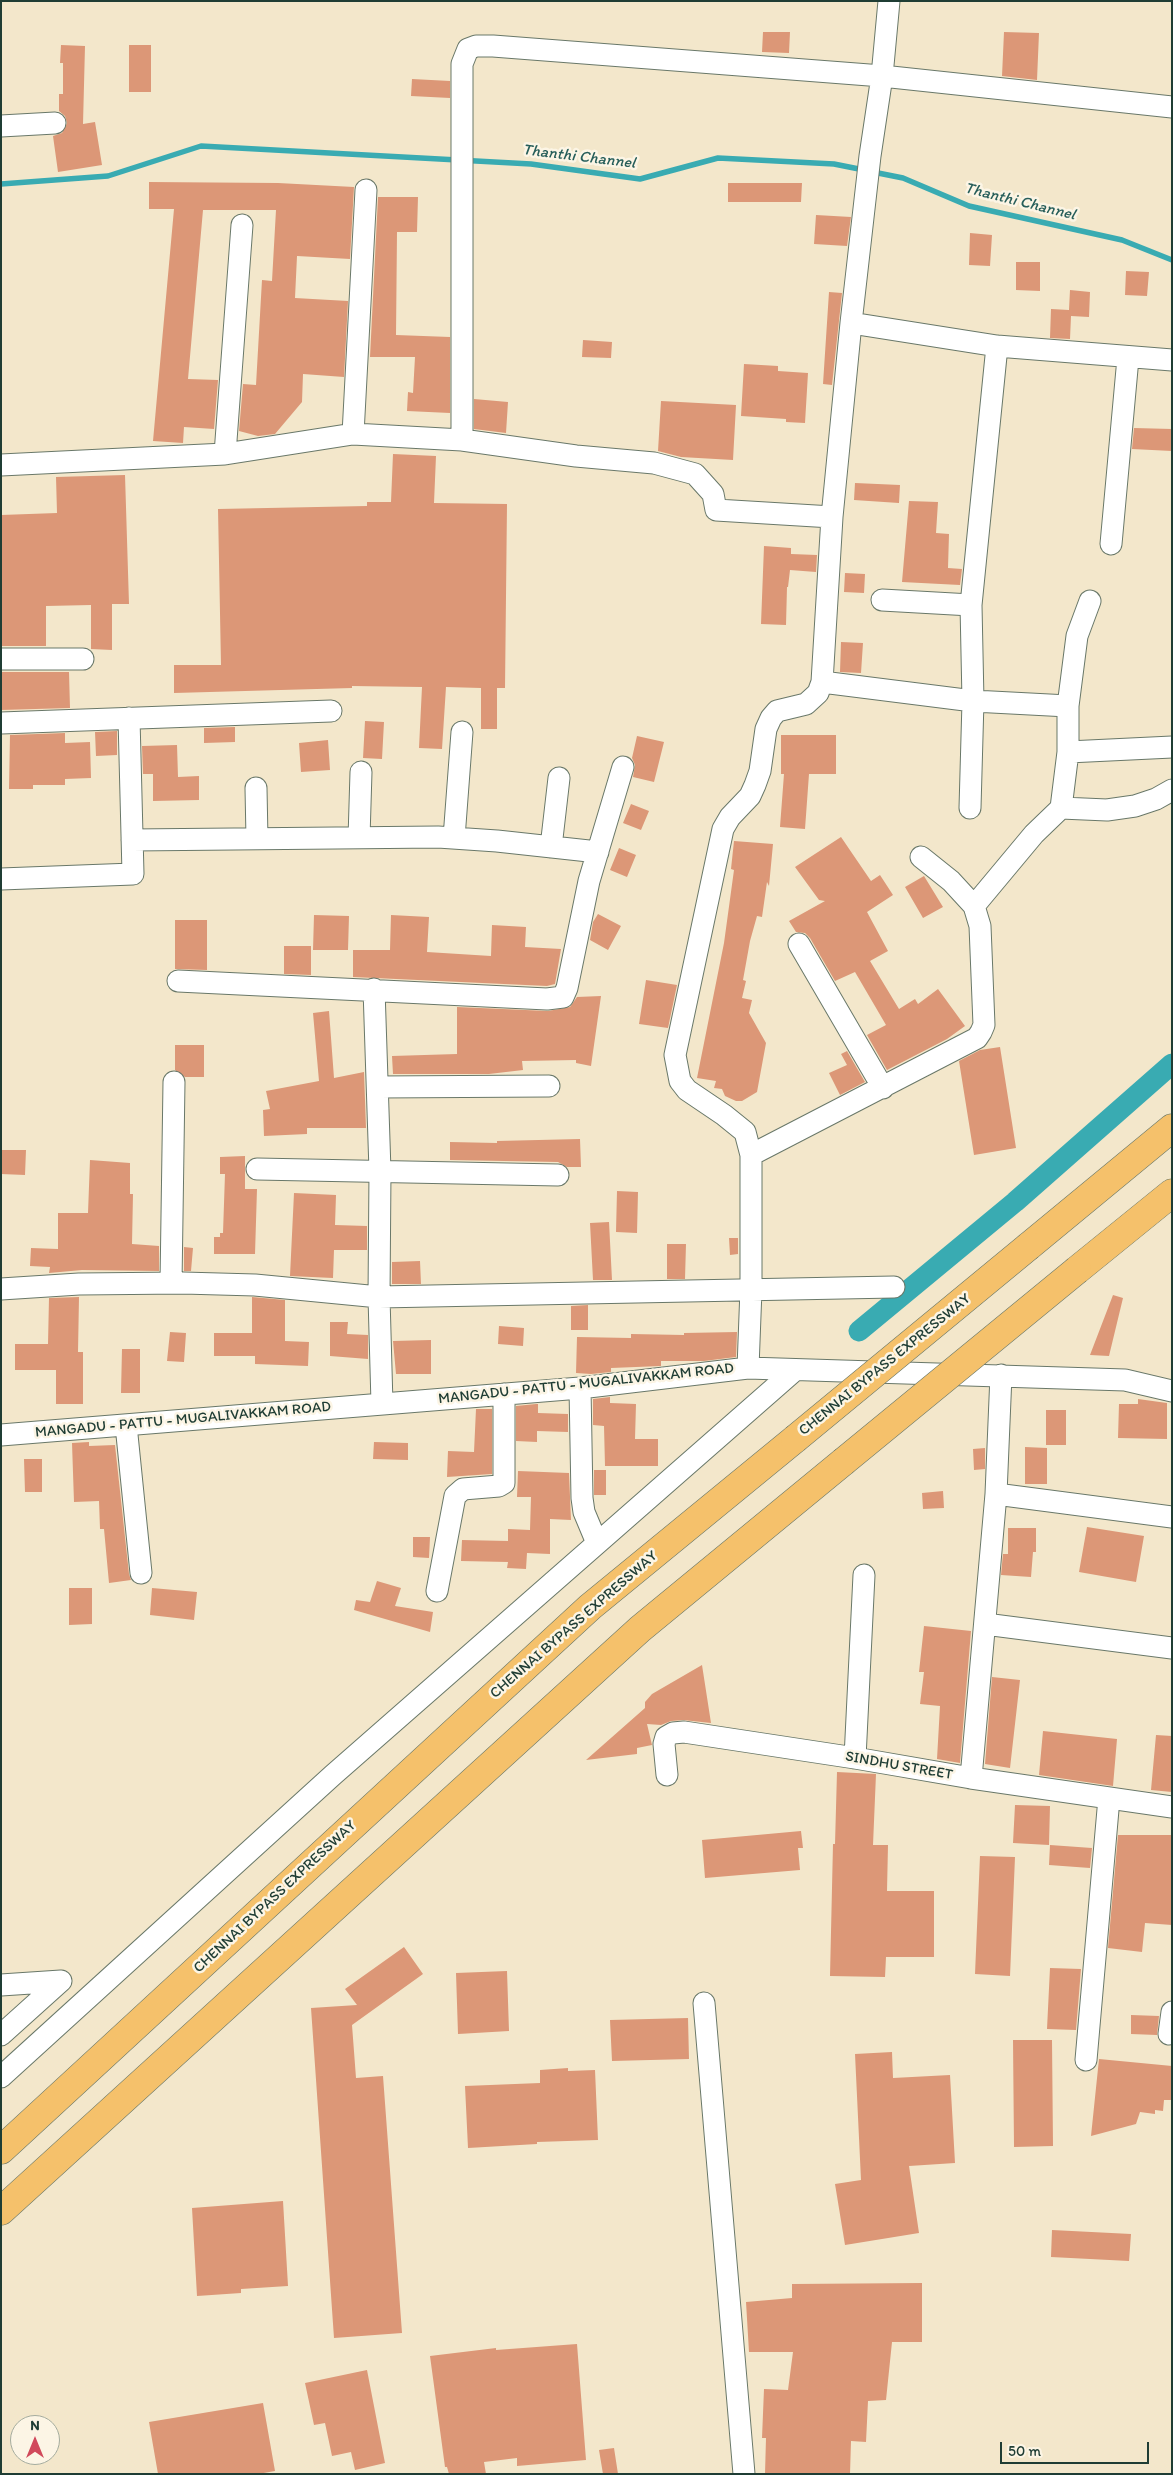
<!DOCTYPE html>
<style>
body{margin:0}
#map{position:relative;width:1173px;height:2475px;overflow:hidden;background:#f3e7cb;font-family:Itim,sans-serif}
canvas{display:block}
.frame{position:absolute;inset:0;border:2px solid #1f3d34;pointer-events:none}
.north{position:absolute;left:10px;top:2415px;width:50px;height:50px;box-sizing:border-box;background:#fcf5e5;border:1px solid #a4ab9e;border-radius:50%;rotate:0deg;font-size:14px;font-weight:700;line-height:20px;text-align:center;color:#1f3d34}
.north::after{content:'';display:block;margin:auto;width:18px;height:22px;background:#d1495b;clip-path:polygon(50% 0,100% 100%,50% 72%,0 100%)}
.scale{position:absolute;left:1000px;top:2442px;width:149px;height:22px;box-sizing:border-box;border:2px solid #1f3d34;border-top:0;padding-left:6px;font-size:15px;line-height:18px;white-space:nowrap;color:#1f3d34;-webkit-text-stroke:4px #fcf5e5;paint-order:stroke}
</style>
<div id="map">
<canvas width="1173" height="2475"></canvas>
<div class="frame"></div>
<div class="north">N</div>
<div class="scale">50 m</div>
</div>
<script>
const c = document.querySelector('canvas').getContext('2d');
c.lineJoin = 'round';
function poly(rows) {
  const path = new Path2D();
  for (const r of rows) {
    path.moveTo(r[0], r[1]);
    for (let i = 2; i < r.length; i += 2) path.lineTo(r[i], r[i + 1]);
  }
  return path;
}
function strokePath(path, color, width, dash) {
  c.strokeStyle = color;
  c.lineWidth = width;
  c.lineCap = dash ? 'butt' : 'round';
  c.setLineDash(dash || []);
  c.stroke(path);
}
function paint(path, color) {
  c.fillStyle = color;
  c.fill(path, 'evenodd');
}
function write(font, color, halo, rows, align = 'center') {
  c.font = font + ' Itim,sans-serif';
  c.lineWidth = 5;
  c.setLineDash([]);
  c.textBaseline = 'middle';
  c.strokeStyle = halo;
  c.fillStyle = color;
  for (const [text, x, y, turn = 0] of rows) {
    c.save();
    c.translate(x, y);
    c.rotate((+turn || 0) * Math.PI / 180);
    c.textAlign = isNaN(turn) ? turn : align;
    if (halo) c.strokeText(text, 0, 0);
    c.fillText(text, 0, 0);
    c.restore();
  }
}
const stream = poly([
 [873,172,903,178,969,206,1122,240,1172,260],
 [1,184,108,176,201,146,531,164,640,179,718,158,834,164,864,170]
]);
const canal = poly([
 [859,1331,1015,1202,1172,1064]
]);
const building = poly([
 [763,32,790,32,789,53,762,52],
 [1004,32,1039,33,1037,80,1002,76],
 [61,45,85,46,83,124,95,122,102,165,58,172,53,136,62,133,67,123,65,116,59,111,59,94,63,94,63,63,60,63],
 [129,45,151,45,151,92,129,92],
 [412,79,450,81,450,98,411,96],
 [149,182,278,183,354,187,350,259,297,256,295,298,348,301,344,377,303,374,302,402,275,434,258,436,239,431,243,384,256,385,262,280,272,281,276,210,203,210,188,379,218,380,214,429,184,427,183,443,153,441,174,209,149,209],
 [728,183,802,183,801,202,728,202],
 [378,197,418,197,417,232,397,232,396,335,450,337,450,413,407,411,408,392,413,393,415,357,370,357],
 [816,215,851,217,847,246,814,244],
 [970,233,992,235,990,266,969,265],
 [1016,262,1040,262,1040,291,1016,290],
 [1126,271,1149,272,1147,296,1125,295],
 [1070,290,1090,292,1089,317,1071,316,1070,339,1050,338,1051,309,1069,310],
 [829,292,842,293,832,385,823,384],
 [583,340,612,342,611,358,582,357],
 [744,364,778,366,778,371,808,373,805,423,786,422,786,419,741,416],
 [474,399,508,402,506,433,474,429],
 [661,401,736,405,733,460,681,457,658,451],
 [1134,428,1172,429,1172,451,1132,449],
 [393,454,436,456,434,503,507,504,505,688,497,688,497,729,481,729,481,688,446,687,442,749,419,748,422,687,352,686,352,688,174,693,174,665,221,665,218,509,367,506,367,502,391,502],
 [125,475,129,604,112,604,112,650,91,649,91,605,46,606,46,646,1,646,1,515,57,513,56,477],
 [855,483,900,485,899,503,854,500],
 [909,501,938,502,936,533,949,534,948,568,962,569,960,585,902,582],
 [764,546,791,548,791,554,817,555,816,572,790,570,788,587,787,587,786,625,761,624],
 [845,573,865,574,864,593,844,592],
 [841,642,863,643,861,673,840,672],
 [1,672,69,672,70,708,1,710],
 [365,721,384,722,382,759,363,758],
 [235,727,235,742,204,743,204,728],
 [117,731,117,755,96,756,95,732],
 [65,733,65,743,90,742,91,778,65,779,65,785,33,785,33,789,9,789,10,735],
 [781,735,836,735,836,774,809,774,805,829,780,827,784,774,781,774],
 [637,736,664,742,654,782,633,777,635,765,632,758],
 [328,740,330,770,301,772,299,743],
 [177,745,178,777,199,776,199,800,153,801,153,774,143,774,142,746],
 [631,804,649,811,641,830,623,823],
 [841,837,871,881,880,875,893,895,867,912,888,951,870,961,899,1009,915,999,918,1004,938,989,965,1026,947,1039,887,1070,867,1035,886,1025,855,972,835,981,810,938,805,933,796,932,789,921,825,901,819,900,795,867],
 [734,841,773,844,769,886,767,882,762,917,757,916,750,941,743,980,746,981,742,998,752,1000,749,1013,766,1043,757,1092,742,1101,736,1101,725,1096,722,1089,714,1088,716,1081,697,1078,724,943,734,870,731,869],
 [619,848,636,855,627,877,610,870],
 [924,876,943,907,923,918,905,887],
 [598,914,621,926,608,950,590,940,593,922],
 [314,915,349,916,348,950,313,950],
 [391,915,429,917,427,952,491,956,492,925,526,927,525,947,561,949,555,984,547,986,353,977,353,950,390,950],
 [175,920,207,920,207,970,175,969],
 [284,946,311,946,311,975,284,974],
 [646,980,677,985,668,1028,639,1024],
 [601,996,591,1066,576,1063,576,1060,522,1061,523,1070,489,1074,393,1074,392,1056,457,1054,457,1007,548,1011,570,1007,577,997],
 [329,1011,334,1078,364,1072,366,1128,307,1128,307,1134,264,1136,263,1110,270,1109,266,1091,319,1081,313,1013],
 [175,1045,204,1045,204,1077,185,1077,175,1070],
 [1000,1047,1016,1148,974,1155,959,1061,980,1050],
 [847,1051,865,1082,840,1095,829,1073,847,1065,841,1054],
 [580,1139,581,1167,567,1167,558,1162,450,1160,450,1142,497,1143,497,1141],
 [1,1150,26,1150,25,1175,1,1174],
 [245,1156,245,1189,257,1189,255,1254,214,1254,214,1237,220,1237,220,1233,223,1233,225,1174,220,1174,220,1157],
 [90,1160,130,1163,130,1194,133,1194,132,1244,159,1246,159,1271,82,1270,49,1273,50,1267,30,1266,31,1248,58,1249,58,1213,88,1213],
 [617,1191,638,1192,637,1233,616,1232],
 [294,1193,336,1195,335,1225,367,1226,367,1250,334,1250,333,1278,290,1276],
 [609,1222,612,1280,593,1280,590,1223],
 [729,1238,738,1238,738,1254,730,1255],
 [667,1244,686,1244,685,1279,667,1279],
 [184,1247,193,1248,191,1271,184,1271],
 [420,1261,421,1284,392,1284,392,1262],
 [1113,1295,1123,1298,1109,1356,1090,1355],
 [79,1297,78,1352,83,1352,83,1404,56,1404,56,1370,15,1370,15,1344,48,1344,49,1298],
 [252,1297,285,1300,285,1341,309,1342,308,1366,255,1364,255,1356,214,1356,214,1333,252,1333],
 [588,1305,588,1330,571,1330,571,1306],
 [330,1322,348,1322,347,1334,368,1335,368,1359,330,1356],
 [499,1326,524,1328,523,1346,498,1344],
 [170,1332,186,1333,184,1362,167,1361],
 [737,1332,736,1357,704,1361,661,1361,661,1366,611,1368,611,1372,591,1374,576,1373,577,1337,631,1338,631,1334,684,1335,684,1333],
 [431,1340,431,1374,396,1374,393,1341],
 [122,1349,140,1349,140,1393,121,1393],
 [610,1397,610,1403,636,1404,635,1439,658,1439,658,1466,605,1466,604,1426,593,1425,593,1399],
 [1138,1399,1167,1403,1167,1439,1118,1438,1119,1404,1138,1404],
 [536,1404,538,1404,538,1413,568,1414,568,1432,537,1431,537,1442,516,1441,516,1406],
 [476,1409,492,1409,492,1474,447,1477,448,1451,474,1452],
 [1046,1410,1066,1410,1066,1445,1046,1445],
 [89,1442,89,1446,115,1445,129,1574,131,1580,109,1583,104,1529,100,1529,99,1501,74,1502,72,1443],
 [374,1442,408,1443,408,1460,373,1459],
 [1025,1447,1047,1448,1047,1484,1025,1484],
 [985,1448,985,1469,974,1470,973,1449],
 [24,1459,42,1459,42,1492,25,1492],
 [594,1470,606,1470,606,1495,594,1495],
 [518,1471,569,1473,571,1520,550,1519,550,1554,527,1553,526,1569,507,1568,508,1562,461,1561,462,1540,508,1541,508,1529,530,1530,531,1497,517,1497],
 [943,1491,944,1508,923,1509,922,1493],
 [1087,1527,1144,1536,1136,1582,1079,1572],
 [1008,1528,1036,1528,1036,1552,1033,1552,1031,1577,1001,1575,1003,1554,1008,1554],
 [413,1537,430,1537,429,1558,413,1557],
 [377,1581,401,1588,395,1606,433,1612,430,1632,354,1610,356,1600,370,1602],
 [69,1588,92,1588,92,1624,69,1625],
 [152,1588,197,1592,194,1620,150,1615],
 [924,1626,971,1631,960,1763,937,1759,940,1706,920,1704,924,1672,919,1672],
 [702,1665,711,1723,683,1720,671,1721,661,1725,647,1724,652,1745,637,1748,637,1754,586,1760,645,1708,645,1702,652,1694],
 [992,1677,1020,1680,1010,1768,985,1764],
 [1043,1731,1117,1739,1113,1786,1039,1775],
 [1156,1735,1172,1736,1172,1792,1151,1790],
 [837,1772,876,1774,873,1845,888,1845,887,1891,934,1891,934,1957,886,1957,885,1977,830,1976,833,1844,835,1844],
 [1015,1805,1050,1806,1049,1845,1013,1843],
 [801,1831,803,1848,798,1848,800,1870,705,1878,702,1840],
 [1118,1835,1172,1835,1172,1925,1145,1923,1142,1952,1108,1948],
 [1050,1845,1092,1848,1090,1868,1049,1865],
 [980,1856,1015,1857,1010,1976,975,1974],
 [404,1947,423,1974,352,2025,356,2078,383,2076,402,2333,334,2338,311,2008,357,2005,345,1989],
 [1050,1968,1081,1969,1076,2030,1047,2029],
 [507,1971,509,2031,458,2034,456,1973],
 [1131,2015,1159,2016,1157,2035,1131,2034],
 [688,2018,689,2059,612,2061,610,2020],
 [1013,2040,1052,2040,1053,2146,1014,2147],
 [892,2052,893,2078,950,2075,955,2163,909,2166,919,2233,845,2245,835,2184,861,2180,855,2054],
 [1099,2059,1172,2066,1172,2100,1164,2100,1163,2111,1155,2110,1155,2114,1140,2112,1136,2124,1091,2136],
 [568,2068,568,2071,595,2070,598,2140,537,2142,537,2144,468,2148,465,2086,540,2083,540,2070],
 [283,2201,288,2286,241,2289,241,2293,197,2296,192,2208],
 [1052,2230,1131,2234,1129,2261,1051,2257],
 [922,2283,922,2342,892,2342,886,2400,868,2401,866,2442,851,2441,850,2474,765,2474,766,2438,762,2438,764,2389,788,2390,793,2352,749,2352,746,2302,792,2298,792,2284],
 [577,2344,586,2460,517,2466,517,2458,484,2462,486,2474,449,2474,447,2467,445,2467,430,2356,496,2348,496,2350],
 [367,2370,385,2463,355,2470,351,2452,332,2456,325,2423,314,2425,305,2383],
 [263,2403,275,2471,258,2474,158,2474,149,2422],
 [614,2448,618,2474,603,2474,599,2450]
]);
const minor = poly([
 [1,126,55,123],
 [851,323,997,346,1172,360],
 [353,434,366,190],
 [462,440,462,64,468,49,476,46,493,46,882,76,1172,107],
 [225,454,242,225],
 [1,465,225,454,353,434,462,440,576,456,654,463,695,474,713,494,716,510,832,517],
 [1111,544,1128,358],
 [882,600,971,605],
 [1,659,83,659],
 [822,682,973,701,971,605,997,346],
 [1,723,331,711],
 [1068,752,1172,747],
 [256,788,257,839],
 [970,808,973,701,1068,706],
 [1061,808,1107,810,1135,806,1156,799,1172,790],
 [359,838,361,772],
 [454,838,462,732],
 [132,840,438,837,497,841,598,852],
 [551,847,559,778],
 [1,879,133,874,129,718],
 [974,906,1034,834,1061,808,1068,752,1068,706,1077,636,1090,601],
 [799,944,883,1088],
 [178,981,547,999,563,997,567,988,589,881,623,767],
 [374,989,380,1171,379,1297,382,1404],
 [378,1087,549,1086],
 [751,1155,977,1038,981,1032,984,1025,980,926,974,906,951,881,921,857],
 [257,1169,558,1175],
 [171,1283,174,1082],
 [1,1289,79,1284,183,1283,255,1285,379,1297,894,1287],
 [748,1368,751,1289,751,1155,745,1132,724,1115,687,1090,680,1081,675,1055,723,829,730,817,750,796,755,785,760,771,766,729,771,718,777,711,806,704,818,693,822,682,832,517,851,323,870,156,882,76,889,1],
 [580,1388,582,1498,584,1512,597,1543],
 [126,1425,141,1573],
 [1,1435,580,1388,748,1368,1125,1380,1172,1391],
 [996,1494,1172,1517],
 [437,1591,455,1496,463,1489,499,1486,504,1483,504,1394],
 [985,1624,1172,1648],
 [855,1758,864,1575],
 [667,1775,664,1744,666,1737,673,1733,684,1732,855,1758,971,1778,1172,1807],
 [971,1778,996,1494,1001,1375],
 [1,1985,61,1981],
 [704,2003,744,2474],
 [1169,2034,1172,2012],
 [1,2035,61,1981],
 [1086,2060,1109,1798],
 [1,2077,333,1775,795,1370]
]);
const highway = poly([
 [1029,1246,1172,1128],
 [1077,1270,1172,1193],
 [1,2150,590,1607,795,1439],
 [1,2211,640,1629,843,1462]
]);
const highwayBridge = poly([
 [795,1439,1029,1246],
 [843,1462,1077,1270]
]);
const streetNames = [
 ["CHENNAI BYPASS EXPRESSWAY",885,1365,-39],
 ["MANGADU - PATTU - MUGALIVAKKAM ROAD",586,1384,-6],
 ["MANGADU - PATTU - MUGALIVAKKAM ROAD",183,1420,-5],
 ["CHENNAI BYPASS EXPRESSWAY",574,1625,-41],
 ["SINDHU STREET",899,1766,10],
 ["CHENNAI BYPASS EXPRESSWAY",275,1897,-43]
];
const waterNames = [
 ["Thanthi Channel",579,157,7],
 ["Thanthi Channel",1020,202,14]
];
strokePath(stream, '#39abb2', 5.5);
strokePath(canal, '#39abb2', 21);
paint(building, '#dc9777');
strokePath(minor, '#697869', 23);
strokePath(highway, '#697869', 29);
strokePath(minor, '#fff', 21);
strokePath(highway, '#f5c16b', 28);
strokePath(highwayBridge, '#697869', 29, []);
strokePath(highwayBridge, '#f5c16b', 28);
write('15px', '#1f3d34', '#fcf5e5', streetNames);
write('italic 16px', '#275e5a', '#fcf5e5', waterNames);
</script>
